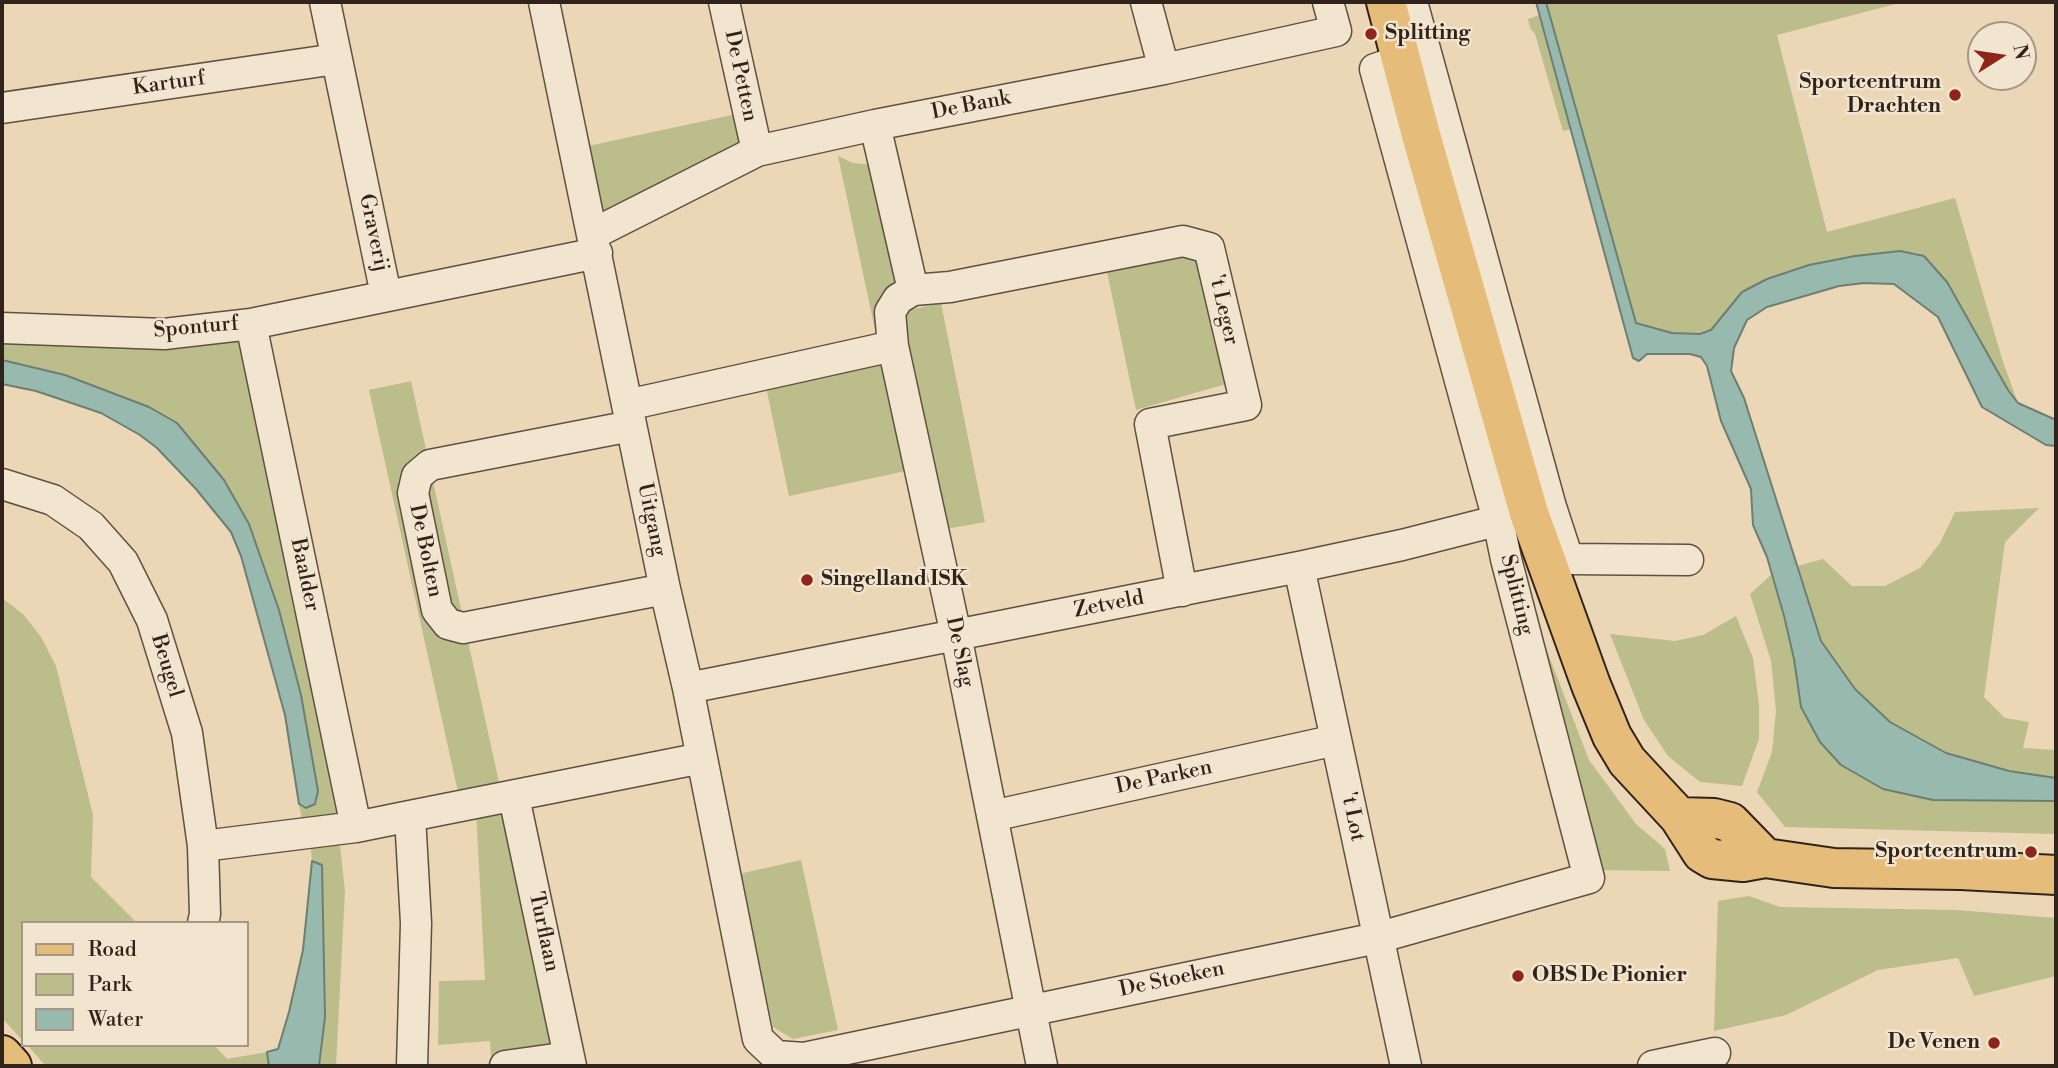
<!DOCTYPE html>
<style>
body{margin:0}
#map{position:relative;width:2058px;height:1068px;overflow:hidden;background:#ebd7b5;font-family:"Libre Bodoni",serif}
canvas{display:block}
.frame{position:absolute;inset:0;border:4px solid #30231b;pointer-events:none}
.legend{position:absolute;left:21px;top:921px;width:228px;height:126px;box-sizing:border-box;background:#f2e5cf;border:2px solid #a49787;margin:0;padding:9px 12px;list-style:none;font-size:21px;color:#30231b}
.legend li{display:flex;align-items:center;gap:14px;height:35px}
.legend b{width:35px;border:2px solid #a49787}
.north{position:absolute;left:1967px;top:21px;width:70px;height:70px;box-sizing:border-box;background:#f2e5cf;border:2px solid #a49787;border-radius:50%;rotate:78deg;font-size:19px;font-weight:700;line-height:28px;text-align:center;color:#30231b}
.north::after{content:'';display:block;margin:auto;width:24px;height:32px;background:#8f2418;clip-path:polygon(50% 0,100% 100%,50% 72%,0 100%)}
</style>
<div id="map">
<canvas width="2058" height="1068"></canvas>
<div class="frame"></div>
<ul class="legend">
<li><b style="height:9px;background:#e6bc7a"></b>Road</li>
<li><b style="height:19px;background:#bbbd8b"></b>Park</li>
<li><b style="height:19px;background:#98baae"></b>Water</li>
</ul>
<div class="north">N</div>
</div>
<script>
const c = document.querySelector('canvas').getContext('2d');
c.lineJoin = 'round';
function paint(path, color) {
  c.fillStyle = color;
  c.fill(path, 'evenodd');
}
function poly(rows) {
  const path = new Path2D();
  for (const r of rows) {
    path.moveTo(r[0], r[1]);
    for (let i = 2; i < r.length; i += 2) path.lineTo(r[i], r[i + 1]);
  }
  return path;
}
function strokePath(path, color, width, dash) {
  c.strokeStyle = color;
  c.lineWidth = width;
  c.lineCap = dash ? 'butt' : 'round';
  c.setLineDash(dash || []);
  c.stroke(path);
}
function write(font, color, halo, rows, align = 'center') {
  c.font = font + ' "Libre Bodoni",serif';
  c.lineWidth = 5;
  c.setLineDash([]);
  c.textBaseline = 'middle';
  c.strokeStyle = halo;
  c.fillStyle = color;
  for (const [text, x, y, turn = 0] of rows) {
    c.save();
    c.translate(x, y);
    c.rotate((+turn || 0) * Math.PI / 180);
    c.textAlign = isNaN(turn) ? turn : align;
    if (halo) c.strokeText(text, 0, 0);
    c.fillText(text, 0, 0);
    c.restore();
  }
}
const green = poly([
 [1546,2,1903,2,1777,35,1827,232,1955,198,2003,362,2018,403,1900,251,1855,256,1809,265,1767,279,1742,292,1711,331,1700,334,1672,333,1636,323],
 [1539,15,1571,129,1563,131,1535,34,1530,28,1528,19],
 [741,113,748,145,604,220,588,146],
 [838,156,853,163,873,165,903,266,877,339],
 [1200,252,1233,382,1136,410,1106,267],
 [941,303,985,522,946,529,904,320,909,310],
 [2,339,244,340,341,821,303,826,299,804,301,806,318,791,301,695,279,610,249,524,177,423,149,407,65,375,2,360],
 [881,357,906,471,789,496,765,382],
 [411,381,500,787,458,792,369,390],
 [2039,508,2005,542,1984,697,2005,718,2029,722,2023,748,2056,750,2056,778,2009,771,1946,753,1890,722,1855,689,1821,641,1798,566,1823,559,1852,586,1885,586,1920,568,1940,543,1955,512],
 [1516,570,1589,760,1636,824,1665,849,1670,871,1597,870],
 [1772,574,1794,659,1801,707,1883,789,1933,800,2056,801,2056,834,1785,827,1757,792,1772,752,1776,711,1771,661,1750,594],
 [2,598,23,614,41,637,56,666,93,815,91,877,137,923,23,923,23,1041,2,1018],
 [1736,616,1753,658,1759,705,1759,739,1742,786,1700,782,1668,756,1644,720,1610,634,1675,641,1703,635],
 [508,803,560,1049,491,1057,490,1041,438,1045,439,981,485,980,476,810],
 [339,837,345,891,336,1066,319,1066,325,1017,322,866,312,861,310,841],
 [801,860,838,1030,793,1039,773,1027,739,874],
 [1749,896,1780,907,1957,910,2056,918,2056,976,1974,996,1958,958,1878,970,1786,1015,1714,1031,1718,901],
 [27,1045,214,1045,227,1059,267,1052,269,1066,46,1066]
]);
const water = poly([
 [1536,2,1546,2,1636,323,1672,333,1700,334,1711,330,1742,292,1767,279,1809,265,1855,256,1900,251,1924,256,1947,282,2008,390,2018,403,2056,420,2056,446,2046,445,1982,407,1938,317,1894,284,1864,283,1839,286,1767,307,1747,320,1734,348,1731,371,1744,398,1821,641,1855,689,1890,722,1946,753,2009,771,2056,778,2056,801,1933,800,1883,789,1841,765,1820,742,1801,707,1794,659,1784,616,1767,557,1753,525,1751,489,1721,421,1707,366,1701,357,1690,354,1647,354,1639,361,1633,358,1536,2],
 [2,360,65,375,149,407,177,423,224,480,249,524,279,610,301,695,318,791,315,804,306,808,299,804,285,715,241,556,231,532,196,489,157,448,140,435,101,413,36,391,2,384,2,360],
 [312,861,322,865,325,1017,319,1066,269,1066,267,1052,278,1049,289,1012,303,950,312,861]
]);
const minor = poly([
 [325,2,386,295],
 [544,2,665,589,688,688,758,1039,776,1056,804,1058,1377,938,1589,878,1506,559,1498,520,1375,69,1401,60],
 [724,2,757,151],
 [1146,2,1164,69],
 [1412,2,1551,507,1568,559,1688,560],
 [2,108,336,59],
 [875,125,913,290,898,299,890,312,893,346,956,635,1042,1066],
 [593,234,757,151,875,125,1164,69,1336,31,1328,2],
 [913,290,950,287,1183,241,1209,248,1246,405,1150,424,1182,591],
 [251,324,356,827],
 [2,328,164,334,251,324,597,253],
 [627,405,893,346],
 [631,426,430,465,417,476,413,493,437,610,448,624,463,628,665,589],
 [2,484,53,500,91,526,123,562,152,620,187,733,203,846,205,914,203,923],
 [1299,567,1406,1066],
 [688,688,1299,567,1402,545,1551,507],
 [514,797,571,1066],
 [410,816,702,758],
 [992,816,1336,740],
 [203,846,356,827,410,816,416,923,412,1066],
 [505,1066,569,1057],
 [1653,1066,1715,1053]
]);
const major = poly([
 [1386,2,1421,135,1529,513,1591,685,1612,736,1627,761,1679,817,1702,853,1712,859,1743,862,1765,858,1834,868,1961,870,2056,875],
 [1679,817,1714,818,1730,822,1765,858]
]);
const highway = poly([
 [2,1055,12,1066]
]);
const markers = [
 [1371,34,7,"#8f2418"],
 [1955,95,7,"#8f2418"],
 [807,580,7,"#8f2418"],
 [2031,852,7,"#8f2418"],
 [1518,976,7,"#8f2418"],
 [1994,1043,7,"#8f2418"]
];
const poiNames = [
 ["Splitting",1385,34],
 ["Sportcentrum",1941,83,"right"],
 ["Drachten",1941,107,"right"],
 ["Singelland ISK",821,580],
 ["Sportcentrum",2017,852,"right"],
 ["OBS De Pionier",1532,976],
 ["De Venen",1980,1043,"right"]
];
const streetNames = [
 ["De Petten",740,76,78],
 ["Karturf",169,84,-8],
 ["De Bank",971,106,-11],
 ["Graverij",373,233,78],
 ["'t Leger",1223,310,77],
 ["Sponturf",196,328,-5],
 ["Uitgang",651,520,78],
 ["De Bolten",425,551,78],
 ["Baalder",304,575,78],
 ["Splitting",1516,595,76],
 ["Zetveld",1109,605,-11],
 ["De Slag",959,652,78],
 ["Beugel",166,666,73],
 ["De Parken",1164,778,-12],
 ["'t Lot",1352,817,78],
 ["Turflaan",543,932,78],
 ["De Stoeken",1172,980,-12]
];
paint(green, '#bbbd8b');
paint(water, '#98baae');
strokePath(water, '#6e7e73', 2);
strokePath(minor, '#5f5042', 33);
strokePath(major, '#30231b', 42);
strokePath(highway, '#30231b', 42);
strokePath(minor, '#f2e5cf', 30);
strokePath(major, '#e6bc7a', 38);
strokePath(highway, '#e6bc7a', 38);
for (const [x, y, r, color] of markers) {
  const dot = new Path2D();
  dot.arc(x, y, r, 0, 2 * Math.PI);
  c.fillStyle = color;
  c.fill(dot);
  strokePath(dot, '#f2e5cf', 2.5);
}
write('bold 21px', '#30231b', '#f2e5cf', poiNames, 'left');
write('21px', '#30231b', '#f2e5cf', streetNames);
</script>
